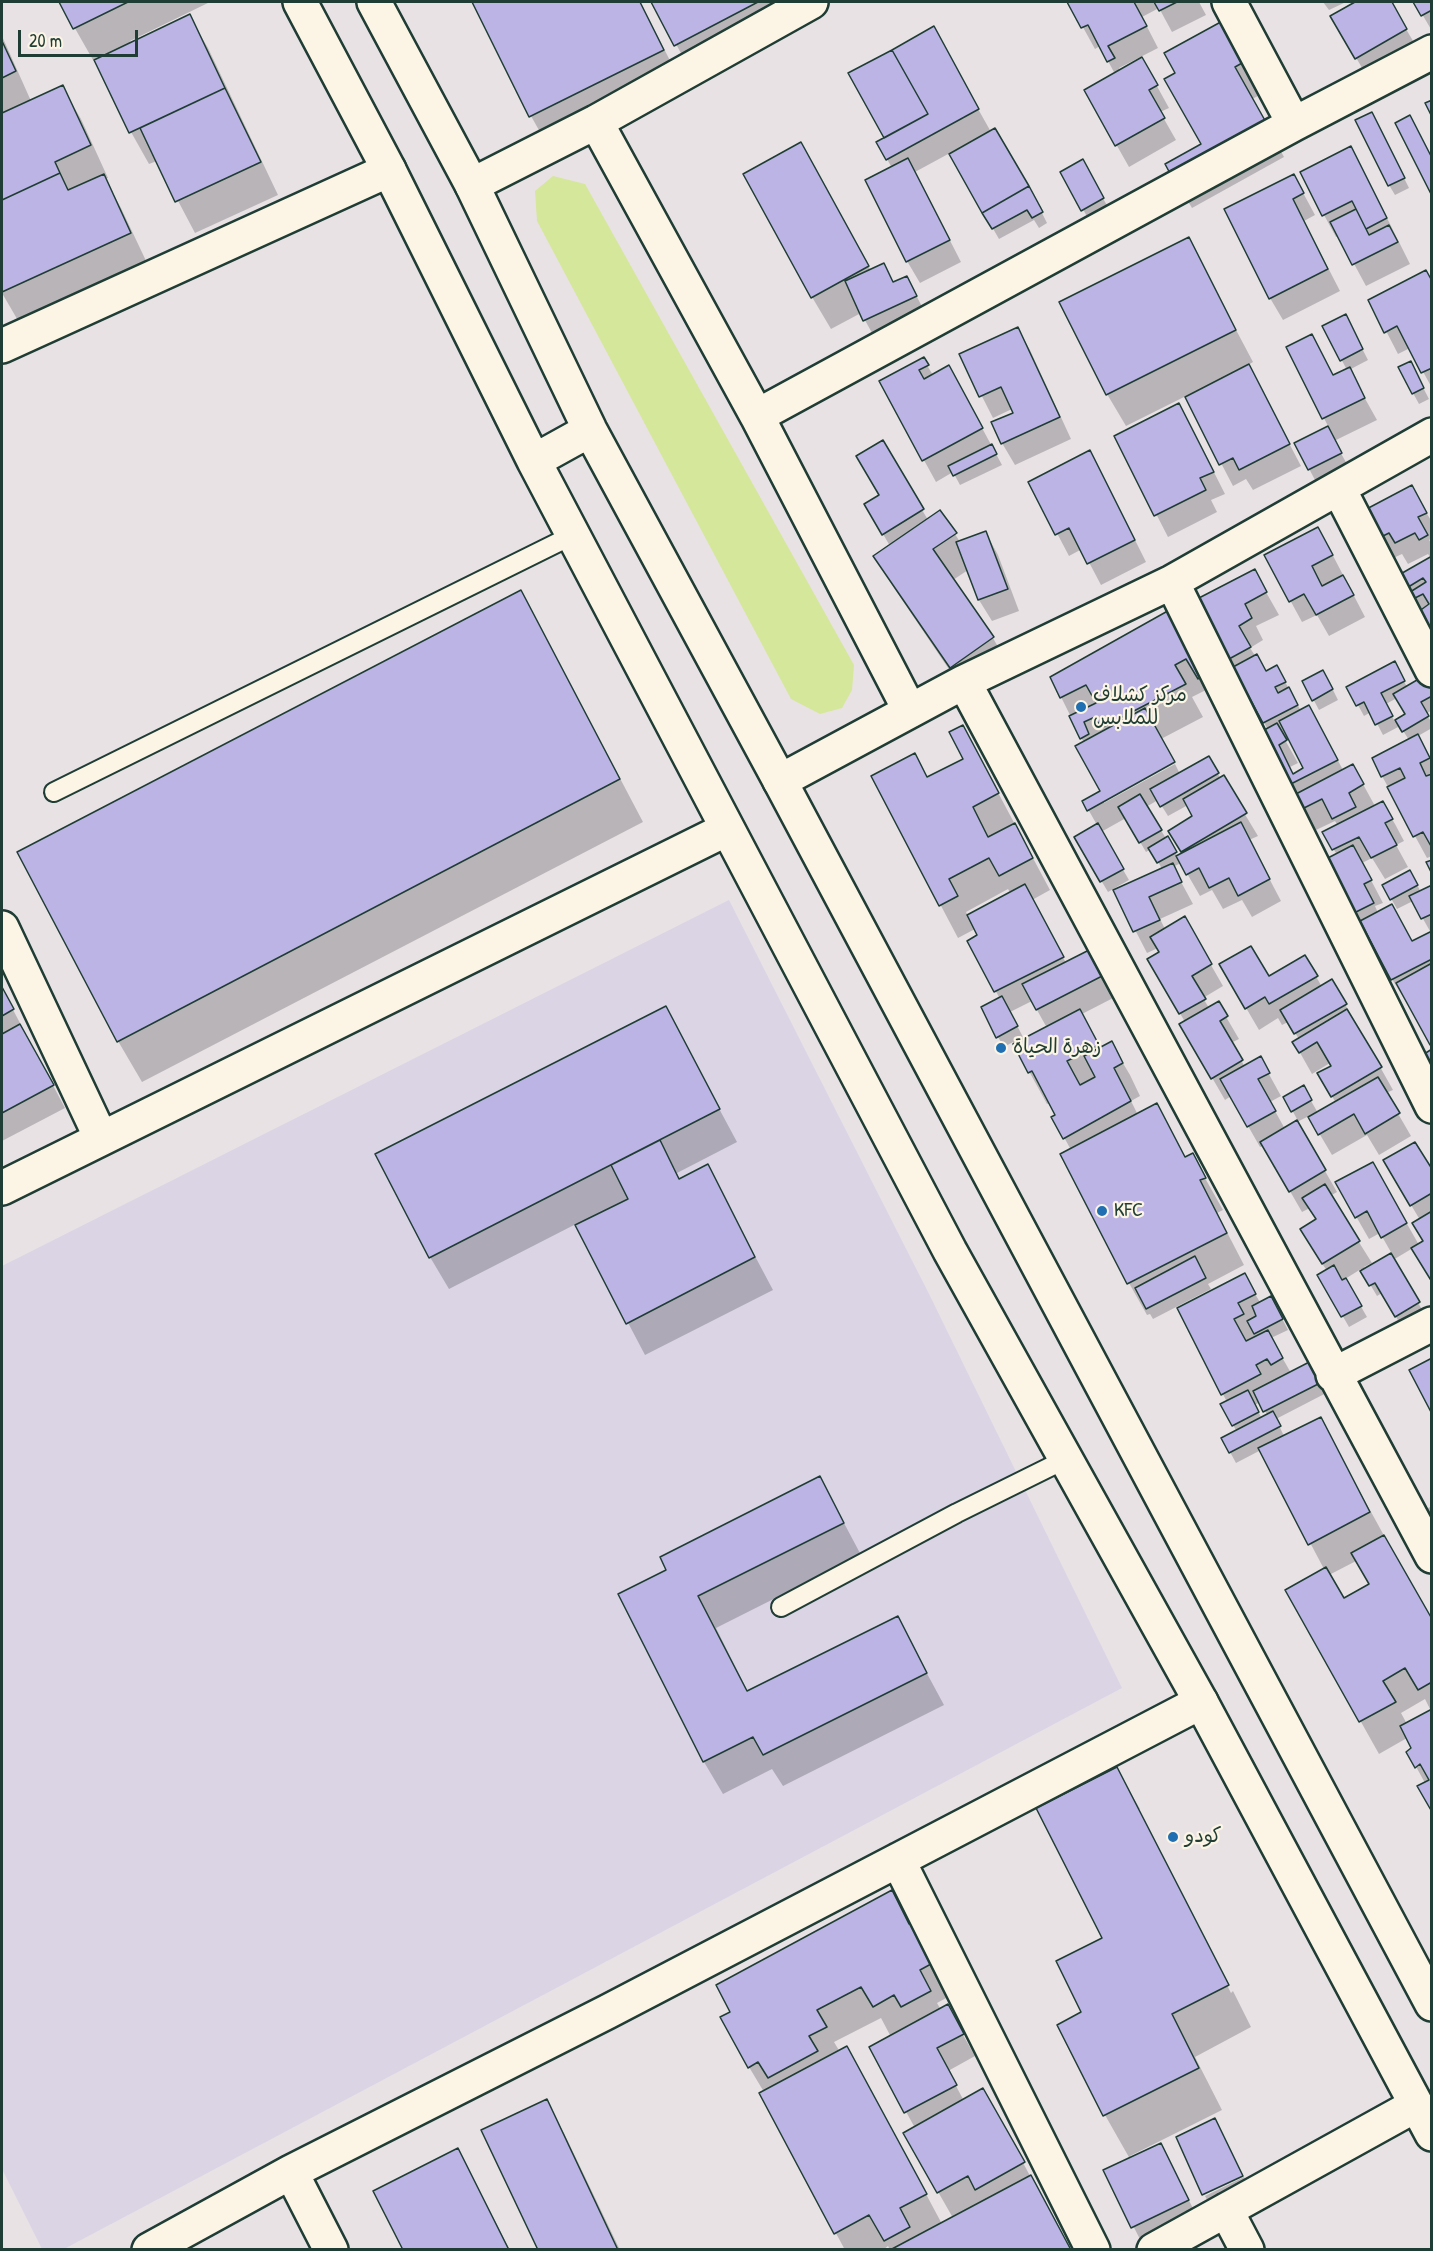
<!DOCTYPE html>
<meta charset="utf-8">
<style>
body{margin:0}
#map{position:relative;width:1433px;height:2251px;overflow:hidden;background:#e8e2e5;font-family:"Patrick Hand",sans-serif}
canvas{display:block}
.frame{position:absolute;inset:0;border:3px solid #1f3d34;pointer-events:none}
.scale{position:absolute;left:18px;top:30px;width:120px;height:27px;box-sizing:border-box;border:3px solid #1f3d34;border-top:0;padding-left:8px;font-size:18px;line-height:21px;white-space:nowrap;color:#1f3d34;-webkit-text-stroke:4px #fcf5e5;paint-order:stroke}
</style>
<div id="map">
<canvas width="1433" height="2251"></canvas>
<div class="frame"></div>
<div class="scale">20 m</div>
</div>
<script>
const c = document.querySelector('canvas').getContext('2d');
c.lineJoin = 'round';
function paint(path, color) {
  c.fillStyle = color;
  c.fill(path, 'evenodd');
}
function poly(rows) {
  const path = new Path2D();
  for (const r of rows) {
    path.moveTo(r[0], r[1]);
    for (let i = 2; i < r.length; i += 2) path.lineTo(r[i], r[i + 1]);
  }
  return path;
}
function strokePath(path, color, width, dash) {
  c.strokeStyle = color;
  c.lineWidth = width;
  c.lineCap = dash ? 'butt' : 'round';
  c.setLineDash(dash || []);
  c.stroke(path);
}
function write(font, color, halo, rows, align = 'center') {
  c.font = font + ' "Patrick Hand","Playpen Sans Arabic",sans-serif';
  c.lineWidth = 4.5;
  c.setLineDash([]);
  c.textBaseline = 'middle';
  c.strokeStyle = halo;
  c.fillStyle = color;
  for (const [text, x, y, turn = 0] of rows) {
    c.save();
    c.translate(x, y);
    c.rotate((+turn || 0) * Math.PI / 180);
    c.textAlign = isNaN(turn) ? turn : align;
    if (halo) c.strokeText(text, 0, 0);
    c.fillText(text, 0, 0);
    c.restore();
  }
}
const built = poly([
 [729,900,929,1294,1122,1688,64,2249,42,2249,2,2169,2,1266]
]);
const green = poly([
 [553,176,585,184,854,665,852,690,842,708,820,714,791,699,537,221,535,191]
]);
const shadow = poly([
 [60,2,210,2,130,41,132,44,189,16,208,48,278,195,195,233,157,161,149,164,131,132,95,59,93,60],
 [474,2,640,2,681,82,549,148,531,116],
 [653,2,776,2,789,26,694,77],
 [1069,2,1199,2,1206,15,1172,32,1159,8,1142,17,1158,48,1119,68,1121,71,1142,59,1169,108,1160,112,1176,140,1129,167,1086,91,1115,74,1100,46,1095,49],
 [1323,2,1346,2,1329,10],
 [1358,2,1390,2,1419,51,1369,80,1332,16],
 [1415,2,1432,2,1432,31],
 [1228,20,1268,91,1252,99,1284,157,1192,208,1173,176,1203,145,1177,73],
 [2,36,31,101,62,87,81,119,108,178,105,179,121,208,148,265,20,324,2,293],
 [945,50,991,132,983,211,950,153,915,172,961,262,920,283,907,261,892,168,878,143,886,138],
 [1377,124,1409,188,1395,195,1389,185],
 [1082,161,1109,209,1089,220,1062,172],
 [1363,170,1410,264,1366,286,1339,236,1336,237,1324,215,1302,173],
 [819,176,871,271,894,284,907,278,928,318,877,342,861,313,831,329,812,297],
 [1294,176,1315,215,1304,221,1340,291,1283,320,1270,298],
 [1040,209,1047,223,1039,228,1034,220,999,239,984,213],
 [1188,239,1253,362,1248,365,1301,466,1253,490,1246,479,1233,486,1186,396,1126,426,1107,394],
 [1432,283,1432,388,1410,348,1398,354,1370,300],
 [1324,327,1351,327,1368,360,1349,370,1377,420,1334,441,1347,464,1315,480,1296,444,1329,428,1288,347,1334,377,1347,370],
 [1018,329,1030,350,1071,439,1015,465,1002,443,1015,414,1012,409,993,418,961,355],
 [923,359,933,375,961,389,1002,465,960,485,953,472,936,482,881,382],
 [1416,374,1429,399,1419,404,1413,393],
 [1191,427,1225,494,1211,500,1217,512,1168,537,1116,436],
 [882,442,928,520,955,534,960,542,986,533,998,555,1019,611,992,621,979,600,968,570,953,580,993,638,1011,670,969,699,894,588,875,556,890,546,866,505,881,495],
 [1102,474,1146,562,1101,585,1082,549,1069,556,1030,482],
 [1424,509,1432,522,1432,538,1429,540,1432,544,1432,633,1399,577,1431,558,1428,554,1408,564,1402,554,1387,561,1375,540],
 [1330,550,1365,617,1329,636,1317,615,1302,622,1266,556],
 [1254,571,1279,615,1256,626,1263,640,1250,648,1266,672,1277,667,1301,711,1321,729,1343,770,1353,766,1375,806,1382,803,1395,824,1404,841,1396,845,1408,867,1385,879,1372,858,1362,863,1383,903,1375,906,1378,913,1412,943,1431,933,1413,901,1397,909,1384,886,1410,872,1421,892,1432,886,1432,1045,1392,979,1368,933,1366,934,1353,913,1337,855,1324,833,1338,826,1335,821,1316,830,1302,806,1296,809,1268,730,1199,600],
 [1289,738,1305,769,1294,775,1290,767,1298,763,1285,740],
 [520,592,544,634,643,822,142,1082,118,1041],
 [1173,610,1218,710,1206,690,1192,697,1203,717,1161,739,1104,800,1104,803,1175,764,1180,774,1208,758,1221,779,1223,778,1258,836,1249,840,1281,901,1252,917,1242,900,1223,909,1212,890,1200,896,1181,863,1173,867,1193,904,1160,919,1165,929,1184,918,1223,986,1203,998,1209,1008,1218,1003,1239,1039,1231,1043,1245,1067,1260,1058,1281,1096,1270,1102,1285,1129,1298,1121,1285,1097,1303,1087,1318,1113,1336,1103,1319,1074,1333,1067,1330,1063,1312,1074,1294,1042,1299,1039,1288,1022,1282,1025,1278,1018,1259,1030,1221,965,1268,978,1305,957,1322,987,1332,981,1393,1090,1386,1093,1411,1136,1379,1155,1367,1135,1332,1155,1309,1116,1297,1122,1337,1192,1330,1196,1372,1263,1364,1267,1366,1270,1392,1254,1380,1233,1369,1239,1337,1183,1373,1164,1419,1245,1425,1242,1420,1220,1385,1161,1432,1172,1432,1280,1413,1248,1393,1260,1424,1313,1402,1327,1382,1293,1377,1296,1361,1269,1345,1279,1367,1317,1349,1327,1319,1275,1327,1271,1314,1251,1317,1220,1310,1208,1302,1212,1264,1146,1260,1147,1231,1096,1225,1100,1181,1024,1185,1022,1149,959,1161,953,1158,948,1147,953,1115,891,1162,869,1151,849,1146,852,1126,818,1101,832,1129,880,1108,892,1076,838,1097,825,1084,802,1102,792,1084,743,1061,697],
 [1158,800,1168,816,1188,805,1194,816,1170,831,1183,854,1178,857,1146,807],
 [1394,663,1407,687,1432,680,1432,710,1426,714,1432,723,1432,728,1418,736,1432,760,1432,856,1427,858,1382,776,1409,740,1400,726,1383,735,1371,712,1364,716,1348,687],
 [1397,698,1407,715,1395,722,1386,704],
 [1304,682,1329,682,1338,700,1319,710],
 [963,727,1050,890,1032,900,1066,963,1094,949,1119,995,1082,1014,1101,1048,1111,1043,1130,1075,1140,1096,1131,1101,1138,1115,1156,1105,1186,1158,1192,1155,1223,1210,1217,1213,1244,1265,1208,1284,1211,1289,1153,1319,1150,1314,1147,1315,1129,1283,1071,1150,1053,1117,1057,1116,1050,1103,1047,1104,1013,1042,1004,1047,998,1037,1000,999,969,941,979,936,975,929,958,938,873,777,915,755,928,778,965,760],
 [1008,889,1011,894,968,916,966,912],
 [1032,1001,1047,1028,1024,1039,1010,1012],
 [2,989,65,1108,2,1141],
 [665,1008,737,1142,677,1173,680,1180,707,1166,773,1290,645,1355,576,1224,449,1289,430,1257],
 [1244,1275,1261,1304,1277,1309,1288,1330,1271,1338,1291,1373,1318,1359,1334,1389,1276,1419,1283,1434,1285,1436,1320,1419,1432,1623,1432,1809,1425,1783,1408,1752,1413,1749,1407,1738,1379,1754,1287,1590,1324,1569,1261,1450,1236,1463,1230,1452,1237,1432,1222,1405,1227,1402,1179,1309],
 [1260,1402,1268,1416,1262,1419,1255,1405],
 [1358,1560,1371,1584,1343,1599,1329,1575],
 [1425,1699,1431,1711,1407,1724,1401,1713],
 [820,1478,861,1555,716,1628,748,1692,897,1618,944,1705,783,1786,772,1769,723,1794,704,1762,620,1595,668,1570],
 [1432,1506,1432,1545,1415,1515],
 [1117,1769,1140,1809,1137,1809,1231,1993,1233,1991,1251,2027,1195,2057,1222,2110,1130,2156,1131,2159,1160,2144,1200,2222,1145,2249,1105,2171,1130,2159,1105,2115,1059,2026,1083,2013,1104,1939],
 [891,1892,910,1926,959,1991,937,2003,941,2010,947,2007,975,2056,948,2071,964,2101,1001,2122,1070,2250,890,2250,888,2246,883,2250,845,2250,761,2094,764,2092,749,2067,732,2012],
 [881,2018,891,2037,871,2048,915,2128,905,2134,953,2218,942,2224,865,2080,840,2052,834,2042],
 [546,2101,564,2133,620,2250,539,2250],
 [1215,2120,1243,2175,1203,2193],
 [457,2150,475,2182,510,2250,404,2250],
 [1244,2177,1254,2198,1216,2216,1205,2196]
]);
const building = poly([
 [59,2,128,2,73,29,59,2],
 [472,2,640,2,664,50,529,117,472,2],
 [651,2,758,2,674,46,651,2],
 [1067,2,1134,2,1147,26,1108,46,1115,58,1107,62,1088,25,1081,28,1067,2],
 [1154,2,1177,2,1159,11,1154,2],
 [1355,2,1392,2,1407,29,1355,59,1330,16,1355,2],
 [1413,2,1432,2,1432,10,1421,16,1413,2],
 [190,14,225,88,129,133,94,60,190,14],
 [1228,18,1251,58,1235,67,1267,124,1172,177,1165,164,1201,144,1164,79,1175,73,1164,53,1228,18],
 [934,26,979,109,886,160,876,142,928,114,892,50,934,26],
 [2,41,16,71,2,78,2,41],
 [892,50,928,114,884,138,848,73,892,50],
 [1142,57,1158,85,1149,90,1165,118,1115,146,1084,90,1142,57],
 [63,85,91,145,55,162,60,173,2,200,2,113,63,85],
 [225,88,261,162,175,202,140,128,225,88],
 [1432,100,1432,117,1425,103,1432,100],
 [1372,112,1405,178,1388,186,1355,120,1372,112],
 [1410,115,1432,158,1432,196,1395,123,1410,115],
 [995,128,1029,186,982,213,949,154,995,128],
 [801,142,869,266,811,298,743,174,801,142],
 [1351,146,1387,218,1366,229,1352,201,1322,216,1300,172,1351,146],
 [908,158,950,240,906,262,865,180,908,158],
 [1083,159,1104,198,1081,211,1060,172,1083,159],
 [60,173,68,190,104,174,131,233,2,292,2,200,60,173],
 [1294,174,1304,193,1293,199,1328,269,1269,299,1224,209,1294,174],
 [1029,186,1043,212,1032,218,1027,210,992,229,982,213,1029,186],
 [1356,209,1369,235,1389,225,1398,242,1352,265,1330,222,1356,209],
 [1189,237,1236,330,1106,395,1059,302,1189,237],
 [884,263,893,282,907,276,917,296,863,321,845,281,884,263],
 [1426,270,1432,281,1432,368,1421,373,1397,326,1384,333,1368,300,1426,270],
 [1346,314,1363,349,1340,361,1322,326,1346,314],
 [1018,327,1060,417,1001,444,991,422,1013,413,1001,387,979,397,959,354,1018,327],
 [1312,334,1333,375,1350,367,1365,398,1322,419,1286,347,1312,334],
 [924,357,929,365,919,370,924,379,949,365,983,428,922,461,879,381,924,357],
 [1411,361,1424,388,1412,394,1398,367,1411,361],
 [1249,364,1290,444,1239,470,1233,458,1219,465,1185,397,1249,364],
 [1179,403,1214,472,1200,478,1206,490,1154,516,1114,436,1179,403],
 [1328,426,1342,453,1308,470,1294,443,1328,426],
 [883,440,924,509,882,535,864,504,879,495,856,456,883,440],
 [992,444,997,454,953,476,948,466,992,444],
 [1090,450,1135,540,1087,564,1069,528,1055,535,1028,482,1090,450],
 [1412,485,1427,513,1418,517,1428,535,1419,540,1415,533,1395,543,1389,533,1373,541,1359,513,1412,485],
 [940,510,957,533,933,549,994,637,950,668,873,556,940,510],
 [1318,527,1333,555,1312,566,1322,586,1343,575,1354,595,1316,615,1304,594,1289,602,1264,555,1318,527],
 [986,531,1008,589,978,600,956,542,986,531],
 [1432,556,1432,635,1418,612,1429,604,1423,594,1411,600,1407,594,1426,582,1423,578,1405,589,1397,576,1432,556],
 [1255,569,1267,592,1245,604,1252,618,1239,626,1251,647,1229,659,1197,599,1255,569],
 [521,590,620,779,117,1042,17,852,521,590],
 [1173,608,1210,671,1198,679,1186,659,1175,665,1186,684,1101,728,1095,717,1084,722,1089,734,1080,739,1069,716,1096,703,1086,685,1060,698,1050,677,1173,608],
 [1257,654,1266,671,1277,665,1286,682,1275,687,1278,693,1289,687,1298,705,1263,723,1233,667,1257,654],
 [1395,661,1405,681,1381,693,1393,716,1375,725,1364,702,1356,706,1346,687,1395,661],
 [1323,670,1333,689,1312,701,1302,681,1323,670],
 [1429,673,1432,677,1432,696,1421,702,1429,716,1402,732,1395,720,1405,714,1393,694,1429,673],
 [1309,705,1338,760,1283,788,1255,735,1277,723,1287,740,1279,745,1293,774,1303,768,1279,721,1309,705],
 [1145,708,1175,762,1087,811,1082,801,1100,791,1075,746,1145,708],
 [963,725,999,793,973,807,988,837,1015,823,1033,858,999,876,989,858,949,879,958,896,939,906,871,776,915,753,927,777,963,759,949,732,963,725],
 [1418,734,1430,758,1420,763,1426,776,1432,774,1432,848,1423,832,1413,837,1387,787,1405,778,1400,768,1381,777,1372,758,1418,734],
 [1209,756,1219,773,1160,807,1150,789,1209,756],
 [1353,764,1364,784,1349,793,1356,807,1332,819,1322,799,1302,809,1294,795,1353,764],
 [1224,775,1247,813,1181,852,1168,831,1192,816,1183,799,1224,775],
 [1140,794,1162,830,1139,843,1118,807,1140,794],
 [1383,801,1393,819,1385,823,1397,845,1371,858,1359,837,1332,850,1322,832,1383,801],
 [1241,822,1270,879,1238,896,1229,878,1209,888,1199,868,1186,875,1176,856,1241,822],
 [1098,823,1124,869,1100,882,1074,837,1098,823],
 [1168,836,1177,852,1157,863,1148,848,1168,836],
 [1353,845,1372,880,1364,884,1374,903,1352,914,1324,860,1353,845],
 [1432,860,1432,871,1431,872,1426,862,1432,860],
 [1173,863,1182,882,1149,897,1160,920,1133,932,1113,890,1173,863],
 [1410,870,1418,885,1390,900,1382,885,1410,870],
 [1025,884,1064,957,994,992,967,941,977,935,967,915,1025,884],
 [1432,885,1432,914,1421,919,1409,896,1432,885],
 [1392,904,1412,941,1432,931,1432,959,1391,980,1360,921,1392,904],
 [1185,916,1212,964,1192,976,1206,999,1179,1014,1147,959,1159,952,1150,937,1185,916],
 [1251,946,1269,976,1305,955,1318,976,1269,1004,1265,997,1245,1009,1219,964,1251,946],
 [1095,947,1108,973,1036,1010,1022,984,1095,947],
 [1432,963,1432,1044,1430,1045,1396,983,1432,963],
 [1332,979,1347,1004,1294,1034,1280,1010,1332,979],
 [2,987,14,1009,2,1016,2,987],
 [1002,996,1018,1026,996,1038,981,1007,1002,996],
 [1219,1001,1228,1016,1220,1021,1243,1060,1211,1079,1179,1024,1219,1001],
 [666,1006,720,1109,429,1258,375,1154,666,1006],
 [1080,1009,1099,1045,1067,1061,1080,1085,1095,1077,1084,1056,1112,1041,1123,1063,1114,1068,1131,1101,1063,1139,1051,1117,1055,1115,1032,1071,1028,1073,1013,1044,1080,1009],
 [1347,1009,1382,1067,1331,1097,1317,1073,1331,1066,1317,1042,1299,1053,1292,1042,1347,1009],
 [20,1024,54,1085,2,1113,2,1034,20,1024],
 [1432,1049,1432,1073,1421,1056,1432,1049],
 [1261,1056,1270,1073,1258,1079,1276,1111,1247,1127,1220,1079,1261,1056],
 [1378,1077,1400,1113,1365,1134,1354,1114,1318,1135,1308,1117,1378,1077],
 [1304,1085,1312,1100,1291,1112,1283,1097,1304,1085],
 [1157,1103,1185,1157,1193,1153,1206,1178,1200,1180,1227,1233,1127,1284,1060,1154,1157,1103],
 [1297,1120,1326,1170,1289,1192,1260,1142,1297,1120],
 [660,1140,679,1179,708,1164,755,1257,626,1324,575,1225,628,1199,611,1165,660,1140],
 [1415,1142,1432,1169,1432,1193,1410,1206,1383,1160,1415,1142],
 [1373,1162,1407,1223,1381,1238,1367,1211,1355,1218,1335,1182,1373,1162],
 [1325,1184,1360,1241,1322,1264,1300,1229,1316,1219,1302,1198,1325,1184],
 [1432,1211,1432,1282,1411,1248,1423,1241,1412,1223,1432,1211],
 [1391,1253,1420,1302,1395,1317,1375,1283,1369,1286,1360,1271,1391,1253],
 [1195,1256,1206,1278,1146,1309,1135,1288,1195,1256],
 [1334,1265,1342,1280,1346,1278,1362,1306,1341,1317,1317,1275,1334,1265],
 [1245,1273,1256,1294,1238,1303,1244,1314,1234,1319,1246,1341,1268,1330,1283,1358,1271,1365,1267,1359,1256,1365,1261,1374,1221,1395,1177,1308,1245,1273],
 [1271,1296,1283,1319,1254,1334,1247,1321,1256,1316,1252,1306,1271,1296],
 [1319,1357,1330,1378,1263,1412,1253,1391,1319,1357],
 [1432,1358,1432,1414,1409,1370,1432,1358],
 [1248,1390,1259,1412,1232,1426,1220,1404,1248,1390],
 [1273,1411,1281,1426,1229,1453,1221,1438,1273,1411],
 [1321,1417,1370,1512,1308,1545,1258,1448,1321,1417],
 [820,1476,844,1523,698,1596,747,1691,898,1616,927,1673,763,1755,753,1737,703,1762,618,1594,666,1570,660,1557,820,1476],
 [1384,1535,1432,1619,1432,1682,1418,1690,1405,1668,1383,1681,1396,1702,1359,1722,1285,1590,1326,1567,1344,1598,1369,1584,1351,1553,1384,1535],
 [1432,1709,1432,1812,1417,1786,1429,1780,1420,1764,1415,1768,1406,1752,1411,1748,1400,1726,1432,1709],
 [1117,1767,1229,1985,1172,2014,1199,2068,1103,2116,1057,2025,1081,2012,1056,1961,1102,1938,1036,1808,1117,1767],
 [892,1890,909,1924,920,1918,942,1958,920,1970,931,1991,901,2007,894,1995,873,2007,861,1987,817,2010,827,2027,809,2036,818,2051,768,2078,758,2062,748,2068,720,2017,730,2012,716,1985,892,1890],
 [948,2004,964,2034,937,2048,957,2085,904,2113,869,2047,948,2004],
 [847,2046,927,2194,900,2208,910,2227,884,2241,869,2215,834,2234,759,2093,847,2046],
 [983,2088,1025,2162,975,2190,968,2176,937,2193,903,2133,983,2088],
 [547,2099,618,2250,538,2250,481,2130,547,2099],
 [1215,2118,1243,2176,1202,2195,1176,2137,1215,2118],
 [1161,2143,1189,2200,1131,2228,1103,2170,1161,2143],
 [458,2148,509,2250,403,2250,373,2191,458,2148],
 [1031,2175,1071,2250,890,2250,1031,2175]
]);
const lane = poly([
 [54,792,573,535],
 [781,1607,957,1513,1066,1459]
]);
const street = poly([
 [1229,2,1294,124],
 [596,122,757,416,910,711],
 [472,185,596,122,811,2],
 [2,346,389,170],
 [757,416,1294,124,1432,52],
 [1339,489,1432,670],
 [1172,582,1432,1106],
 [964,682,1432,1556],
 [780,781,964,682,1172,582,1432,435],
 [2,928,101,1138],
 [2,1188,727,829],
 [1333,1375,1432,1324],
 [898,1860,1093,2250],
 [291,2172,331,2250],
 [1226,2210,1247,2250],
 [149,2250,291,2172,607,2012,1201,1702],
 [1154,2250,1416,2105]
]);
const secondary = poly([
 [300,2,389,170,534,461,950,1251,1201,1702,1432,2134],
 [374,2,472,185,590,430,780,781,1432,2004],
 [534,461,590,430]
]);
const markers = [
 [1081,707,6,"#1f6fb2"],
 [1001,1048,6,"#1f6fb2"],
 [1102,1211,6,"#1f6fb2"],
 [1173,1837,6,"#1f6fb2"]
];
const poiNames = [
 ["مركز كشلاف",1093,696],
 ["للملابس",1093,719],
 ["زهرة الحياة",1013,1048],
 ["KFC",1114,1211],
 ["كودو",1185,1837]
];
paint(built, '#dad4e5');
paint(green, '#d5e79a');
paint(shadow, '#0003');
paint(building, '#bbb4e5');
strokePath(building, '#1f3d34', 1.5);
strokePath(lane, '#1f3d34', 22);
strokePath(street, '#1f3d34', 38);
strokePath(secondary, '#1f3d34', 38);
strokePath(lane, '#fcf5e5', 18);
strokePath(street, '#fcf5e5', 33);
strokePath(secondary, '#fcf5e5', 33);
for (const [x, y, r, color] of markers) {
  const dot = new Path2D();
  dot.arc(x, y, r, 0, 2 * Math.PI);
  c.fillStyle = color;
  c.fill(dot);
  strokePath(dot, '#fcf5e5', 2);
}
write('20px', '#1f3d34', '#fcf5e5', poiNames, 'left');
</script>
